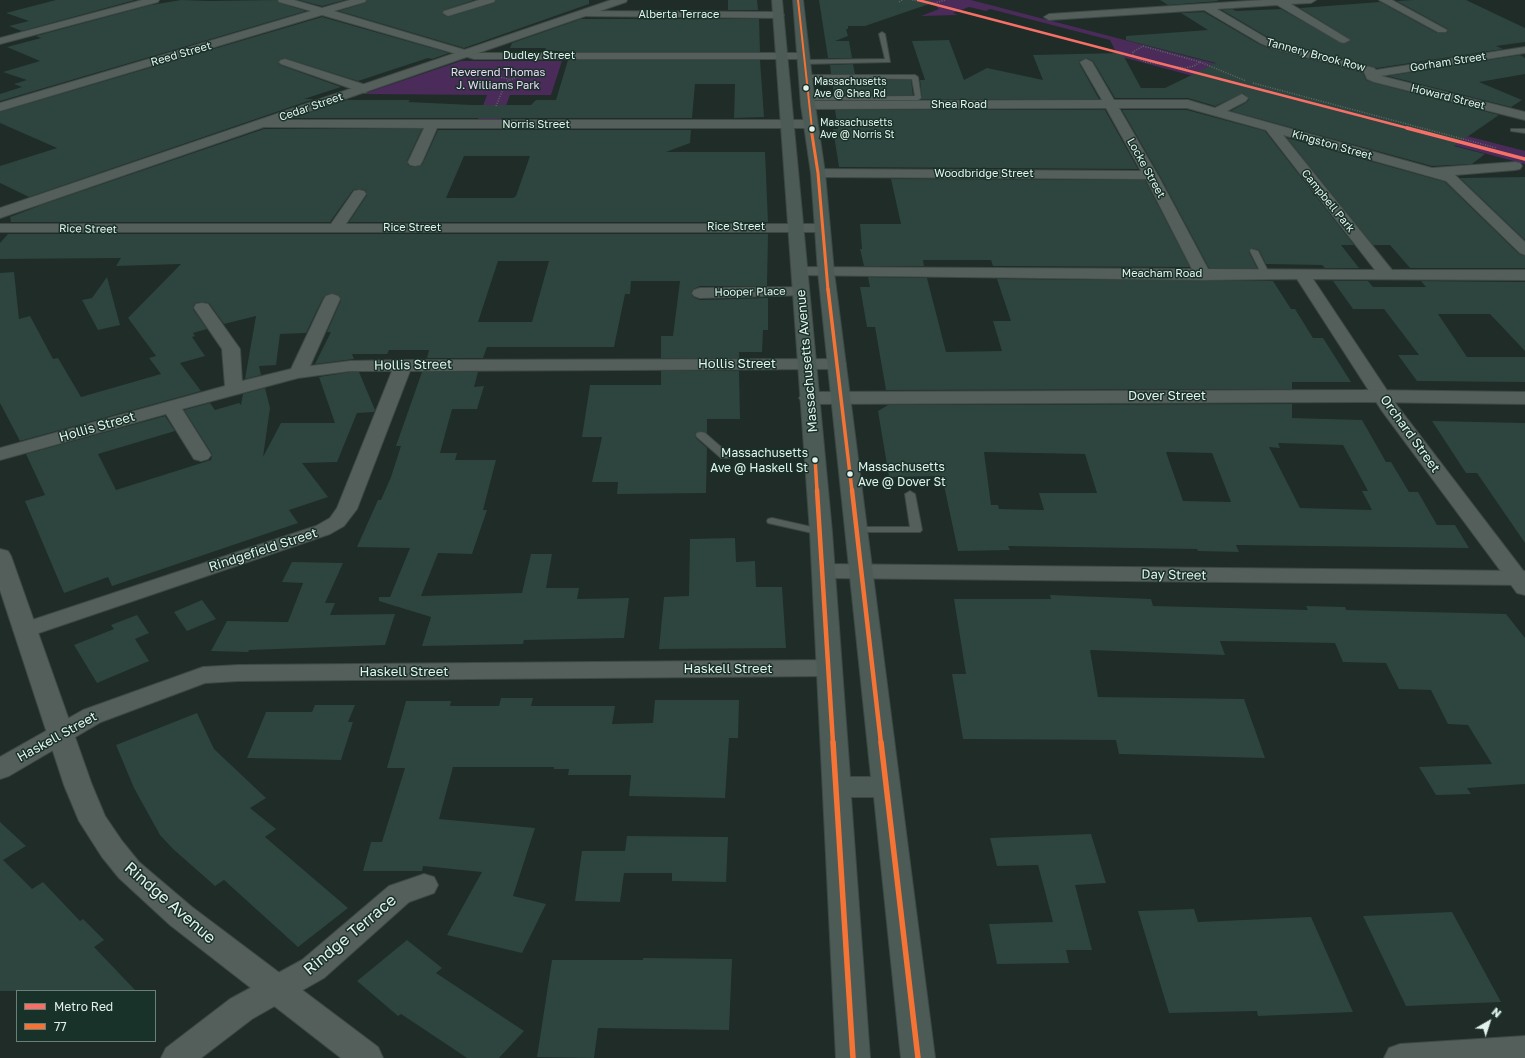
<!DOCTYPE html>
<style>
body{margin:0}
#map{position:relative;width:1525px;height:1058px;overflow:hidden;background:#1f2c28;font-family:"Golos Text",sans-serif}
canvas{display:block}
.legend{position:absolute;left:16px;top:990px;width:140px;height:52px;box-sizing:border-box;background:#193229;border:1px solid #6a7f77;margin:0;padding:5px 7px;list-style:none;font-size:12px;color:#e3f2ec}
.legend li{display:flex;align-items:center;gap:8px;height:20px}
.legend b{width:20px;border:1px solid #6a7f77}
.north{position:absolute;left:1469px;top:1002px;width:40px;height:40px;-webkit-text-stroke:3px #193229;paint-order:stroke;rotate:39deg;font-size:11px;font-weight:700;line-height:16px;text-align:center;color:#e3f2ec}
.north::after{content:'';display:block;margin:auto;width:14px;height:18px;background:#e3f2ec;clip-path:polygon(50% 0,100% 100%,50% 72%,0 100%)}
</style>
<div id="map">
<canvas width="1525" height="1058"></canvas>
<ul class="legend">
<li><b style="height:5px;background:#f67067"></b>Metro Red</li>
<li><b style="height:5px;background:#f57335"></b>77</li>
</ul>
<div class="north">N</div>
</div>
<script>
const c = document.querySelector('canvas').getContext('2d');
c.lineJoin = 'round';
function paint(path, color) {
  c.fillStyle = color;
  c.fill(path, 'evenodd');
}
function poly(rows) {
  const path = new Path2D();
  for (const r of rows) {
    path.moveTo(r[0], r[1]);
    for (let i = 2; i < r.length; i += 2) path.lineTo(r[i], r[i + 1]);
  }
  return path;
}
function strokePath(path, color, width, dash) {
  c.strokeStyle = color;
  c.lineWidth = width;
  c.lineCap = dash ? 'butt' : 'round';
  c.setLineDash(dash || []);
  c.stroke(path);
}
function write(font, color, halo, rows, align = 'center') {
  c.font = font + ' "Golos Text",sans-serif';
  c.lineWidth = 3;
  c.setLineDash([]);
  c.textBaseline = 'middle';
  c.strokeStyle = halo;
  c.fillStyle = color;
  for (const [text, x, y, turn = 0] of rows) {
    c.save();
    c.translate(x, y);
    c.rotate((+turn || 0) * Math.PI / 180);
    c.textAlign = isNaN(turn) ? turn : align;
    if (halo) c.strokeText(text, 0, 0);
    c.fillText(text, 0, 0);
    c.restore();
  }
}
const green = poly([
 [921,0,971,0,1221,65,1257,82,1525,151,1525,164,1118,56,1110,40,990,9,986,11,969,7,953,13,958,15,921,16,939,9,933,3],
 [461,61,562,61,551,95,510,95,501,119,478,119,487,95,363,94]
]);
const building = poly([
 [56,0,135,0,22,31,9,26,29,21,6,13],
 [181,0,209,1,277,0,279,3,306,11,0,101,0,94,22,87,14,84,27,80,3,72,40,61,7,47,41,38,36,36,151,5],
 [299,0,345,0,322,6],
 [367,0,474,0,444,10,442,13,448,17,494,3,496,0,589,0,589,4,464,48,339,11,365,3],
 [728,0,757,0,758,10,728,10],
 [819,0,931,0,932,3,865,26,848,26,848,29,846,29,848,36,835,41,849,41,852,58,828,58],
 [1160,0,1217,0,1219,1,1168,5],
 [1413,0,1466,0,1525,28,1525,42,1496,46,1503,49,1377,68,1282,44,1269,38,1222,10,1232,9,1236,11,1281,9,1344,44,1351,40,1300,8,1380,2,1437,33,1447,33,1448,29,1397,1],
 [1204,12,1259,44,1273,50,1363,73,1366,80,1374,83,1499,115,1454,146,1485,154,1472,164,1432,166,1231,111,1247,102,1249,99,1243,93,1215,106,1188,98,1115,98,1093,61,1087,58,1079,61,1079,63,1099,99,922,99,920,80,925,80,912,41,949,40,964,80,987,68,1043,80,1033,55,1122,53,1141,88,1165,88,1216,63,1126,40,1126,36,1208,30,1181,13],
 [322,17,449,53,432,59,428,58,358,81,285,58,281,59,278,62,280,65,341,87,304,99,314,99,29,197,0,183,0,166,57,148,0,123,0,112],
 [581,19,759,19,760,52,571,52,545,50,546,48,510,48,512,43],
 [1520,55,1525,58,1525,74,1479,82,1522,100,1511,107,1388,76],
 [568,60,760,60,764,117,734,118,735,84,695,84,692,118,293,118,347,100,410,100,408,102,473,105,531,105,536,100,556,100],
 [853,64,855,74,831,74,830,65],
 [832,80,911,80,913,95,834,95],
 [835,110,1105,110,1138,169,839,167,833,129,838,129],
 [1122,110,1187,110,1265,131,1354,245,1341,245,1359,268,1325,268,1322,265,1266,264,1259,250,1251,248,1249,252,1257,268,1209,268,1161,178],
 [264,129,422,129,407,161,409,166,415,167,420,166,423,163,438,130,691,130,690,143,666,152,765,152,768,222,349,222,367,195,365,190,359,189,353,190,330,222,11,222,10,217,44,204],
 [464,156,530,156,516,196,513,198,446,198],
 [1287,138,1445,182,1519,254,1525,256,1525,268,1410,268,1390,245,1373,245],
 [1525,177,1525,240,1460,178],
 [891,179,1145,180,1190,267,993,266,991,260,923,260,924,266,864,266,860,249,862,249,860,224,901,224],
 [8,234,768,234,767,286,700,286,694,289,691,292,693,297,700,300,768,298,768,330,763,330,762,352,739,352,739,358,661,358,661,336,673,336,680,281,631,281,630,294,625,294,614,347,487,347,483,358,427,358,429,350,389,350,387,354,352,354,354,359,315,364,331,332,327,332,341,300,338,295,332,293,326,295,323,298,306,333,280,334,276,365,259,366,261,375,245,379,256,316,224,324,209,303,202,302,195,303,193,309,207,329,193,333,195,336,192,337,205,356,180,363,201,391,20,441,0,403,0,273,14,272,19,319,30,316,53,359,58,358,81,397,161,374,149,358,156,356,128,318,181,264,116,266,121,258,0,259,0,243],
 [498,261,549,261,532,322,478,322],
 [107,277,120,325,98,330,82,300,92,298],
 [868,277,927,278,946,352,1002,351,993,321,1011,321,997,279,1273,281,1291,309,1295,309,1313,338,1323,338,1351,382,1292,382,1292,389,886,390,875,327,867,327,860,287,870,287],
 [1333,281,1368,281,1373,287,1426,287,1421,281,1525,282,1525,351,1490,314,1438,314,1467,357,1525,357,1525,382,1417,381,1398,355,1419,355,1384,309,1353,309],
 [661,371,739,371,740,419,707,419,707,433,701,431,695,434,696,438,707,448,706,493,617,494,618,482,592,482,602,437,582,437,590,385,661,385],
 [350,372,359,372,375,410,374,412,357,413,337,462,302,463,328,497,289,510,298,523,112,586,108,577,64,593,25,501,45,495,26,454,165,416,175,431,98,454,116,490,211,460,212,454,184,410,210,403,215,410,239,403,241,405,243,394,265,388,270,408,263,457,281,423,335,423,319,377],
 [422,372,478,372,474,387,484,386,477,409,452,409,440,453,457,453,455,460,496,460,483,510,487,510,472,554,438,553,421,596,522,593,531,554,552,554,546,588,579,588,577,599,629,598,624,638,524,640,523,644,422,646,431,617,379,601,379,597,390,597,410,548,357,547,378,500,381,500,391,477,401,446,396,446],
 [1292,404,1292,418,1362,420,1386,462,1391,462,1409,492,1418,492,1437,525,1455,525,1469,548,1236,545,1239,552,1198,551,1197,549,1008,546,1010,550,958,551,942,476,889,477,878,411,888,405],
 [1278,443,1343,445,1368,491,1362,491,1372,510,1300,508,1269,447,1280,448],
 [984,452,1085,454,1097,493,1039,493,1044,510,999,509,998,505,991,505],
 [1166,452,1212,453,1231,502,1183,501],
 [1432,421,1525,423,1525,543,1477,473,1466,473],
 [735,538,736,562,755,561,756,587,782,587,786,648,659,649,664,597,689,596,690,539],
 [292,562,343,563,325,603,335,603,330,615,395,614,385,645,249,650,248,652,211,651,227,621,288,622,303,583,282,582],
 [1050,595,1151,599,1153,606,1308,610,1306,606,1345,607,1346,610,1506,614,1525,638,1525,784,1467,788,1471,794,1436,795,1419,767,1492,764,1468,725,1448,724,1431,690,1399,689,1386,663,1343,662,1335,643,1220,641,1225,655,1090,650,1098,697,1244,699,1265,758,1119,754,1116,740,963,739,952,674,966,674,954,599,1051,599],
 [202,600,216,619,187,631,174,612],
 [137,615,149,633,135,639,149,661,97,683,74,645,114,629,111,625],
 [501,698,533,698,531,706,615,706,612,724,653,723,655,700,739,700,738,738,729,738,725,798,629,796,631,775,568,775,569,769,554,769,554,767,453,767,439,819,535,828,513,896,546,904,522,953,447,935,482,872,423,866,422,871,363,871,371,842,382,842,405,768,387,768,406,701,451,701,450,706,499,706],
 [315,705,355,705,348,722,353,722,341,760,247,758,266,712,312,712],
 [197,713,214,749,266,798,250,808,276,829,265,837,348,908,298,947,224,880,215,886,173,849,160,835,134,788,116,745],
 [0,822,26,846,3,860,32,889,43,882,80,921,83,919,104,940,94,947,136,991,0,991],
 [1091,834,1106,883,1075,885,1092,950,1066,950,1069,963,997,964,989,924,1053,922,1038,865,997,866,990,838],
 [627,836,728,837,726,882,672,881,672,873,624,873,620,902,575,901,582,851,625,851],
 [1194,909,1198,922,1311,917,1353,1012,1258,1016,1257,1011,1169,1013,1138,911],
 [1452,912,1501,1002,1406,1006,1363,916],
 [407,940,442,968,436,973,524,1031,499,1058,467,1058,401,1014,398,1016,357,981],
 [643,958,732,959,729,1030,598,1028,594,1058,537,1057,552,960,643,960]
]);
const path = poly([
 [912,0,935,3,945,0],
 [899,2,902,0],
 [1143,46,1200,62,1194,66,1185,68,1145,62,1133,56,1133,52,1143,46],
 [1200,62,1246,81],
 [484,74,509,79],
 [1253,83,1497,148],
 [496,106,506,82,522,74]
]);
const service = poly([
 [882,32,885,34,890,62,804,64,801,62,804,60,885,59,879,34,882,32],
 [806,75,915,75,918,77,921,98,918,100,808,100,806,99,806,97,915,96,912,79,804,78,804,76,806,75],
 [1511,129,1525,129,1525,133,1511,131,1511,129],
 [1251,249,1258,251,1270,275,1269,277,1263,277,1250,251,1251,249],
 [701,432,705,433,729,454,730,456,729,458,721,458,697,437,696,435,697,433,701,432],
 [910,491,915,494,922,530,920,532,853,532,851,530,857,527,910,527,905,494,910,491],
 [772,518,825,530,827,532,821,535,768,523,767,521,768,519,772,518]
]);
const minor = poly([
 [142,0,159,0,158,2,0,44,0,38,142,0],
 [278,0,294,0,322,8,350,0,366,0,365,2,334,11,475,53,803,53,809,56,803,59,474,59,322,15,0,111,0,103,311,11,279,2,278,0],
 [479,0,495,0,494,2,448,16,443,13,444,11,479,0],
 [1263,0,1316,0,1311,3,1291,4,1350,40,1344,43,1340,42,1277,5,1217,9,1268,39,1282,45,1374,68,1376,70,1525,47,1525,53,1381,76,1525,112,1525,120,1374,82,1367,79,1364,72,1274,49,1260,43,1204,10,1049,20,1044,17,1049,14,1263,0],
 [1379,0,1392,0,1447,30,1446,32,1438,32,1379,0],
 [580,11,779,12,784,15,779,18,576,16,575,14,580,11],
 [285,59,369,86,371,89,365,93,361,92,281,64,279,62,281,60,285,59],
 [1086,59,1092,62,1114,100,1188,100,1215,108,1242,94,1248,98,1246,101,1227,111,1432,168,1515,162,1520,163,1522,166,1520,169,1515,170,1455,175,1525,242,1525,255,1520,253,1446,181,1283,135,1392,270,1525,270,1525,280,1313,279,1396,404,1525,573,1525,595,1517,593,1382,411,1297,279,1203,280,794,275,792,272,794,269,800,267,1192,269,1146,179,818,177,813,176,811,173,813,170,818,169,1141,171,1106,108,808,109,802,105,808,101,1102,100,1080,62,1086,59],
 [1119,108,1187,108,1266,130,1375,270,1208,269,1160,179,1119,108],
 [261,120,811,120,817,124,811,128,437,128,422,162,420,165,415,166,410,165,408,162,424,128,256,127,255,124,261,120],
 [359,190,364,191,366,194,346,224,823,224,828,225,830,228,828,231,823,232,0,232,0,224,331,224,354,191,359,190],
 [800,287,806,289,808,292,806,295,700,298,694,296,692,293,694,290,700,288,800,287],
 [332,294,338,296,340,299,310,366,350,361,403,360,837,359,843,360,846,364,843,368,837,369,410,371,357,509,344,526,330,534,33,635,25,638,17,635,13,630,17,625,316,526,330,518,337,508,392,371,350,371,298,378,182,409,211,455,208,459,201,461,194,459,166,414,0,460,0,448,225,386,222,349,194,308,196,304,202,303,208,304,240,349,242,381,291,369,324,299,326,296,332,294],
 [829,660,837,662,841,668,837,674,829,676,238,681,205,683,101,722,9,776,0,779,0,757,83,710,203,667,238,665,829,660],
 [424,874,434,877,438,885,434,893,409,902,324,978,252,1019,201,1058,161,1058,166,1048,230,999,302,960,389,886,424,874],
 [1525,1036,1525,1058,1384,1058,1389,1048,1400,1044,1525,1036]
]);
const tertiary = poly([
 [611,0,627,0,626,2,0,218,0,208,611,0],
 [0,549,8,551,11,556,92,785,105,816,122,841,139,862,192,907,378,1047,383,1058,341,1058,170,925,119,878,102,857,79,821,64,785,0,590,0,549]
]);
const secondary = poly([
 [1364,390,1525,392,1525,404,1364,402,809,404,802,402,799,398,802,394,809,392,1364,390],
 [823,564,1525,571,1525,585,823,578,815,576,812,571,815,566,823,564]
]);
const primary = poly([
 [772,0,782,0,832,532,850,777,871,777,818,272,811,173,801,105,793,0,803,0,815,105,825,173,834,272,935,1058,901,1058,874,797,851,797,870,1058,836,1058,810,532,772,0]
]);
const bus1Far4 = poly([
 [798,0,812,129]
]);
const bus1Far3 = poly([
 [811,128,818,173,828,290]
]);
const bus1Far2 = poly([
 [828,289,852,491],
 [815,458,817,491]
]);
const bus1Far1 = poly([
 [817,490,833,743],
 [852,490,881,743]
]);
const bus1 = poly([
 [833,742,853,1058],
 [881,742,918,1058]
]);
const metro1Far1 = poly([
 [918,0,1411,129]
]);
const metro1 = poly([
 [1407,128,1525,159]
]);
const markers = [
 [806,88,3.5,"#e3f2ec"],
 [812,129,3.5,"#e3f2ec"],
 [815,460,3.5,"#e3f2ec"],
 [850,474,3.5,"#e3f2ec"]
];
const farBusnames = [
 ["Massachusetts",814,82],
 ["Ave @ Shea Rd",814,94],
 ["Massachusetts",820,123],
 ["Ave @ Norris St",820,135]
];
const farStreetnames = [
 ["Alberta Terrace",679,15],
 ["Reed Street",181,54,-16],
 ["Tannery Brook Row",1316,55,15],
 ["Dudley Street",539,56],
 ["Gorham Street",1448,62,-9],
 ["Howard Street",1448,97,14],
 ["Shea Road",959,105],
 ["Cedar Street",311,107,-19],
 ["Norris Street",536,125],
 ["Kingston Street",1332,145,16],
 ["Locke Street",1146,168,61],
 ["Woodbridge Street",984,174],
 ["Campbell Park",1328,201,51],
 ["Rice Street",736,227],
 ["Rice Street",412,228],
 ["Rice Street",88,229,1],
 ["Meacham Road",1162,274],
 ["Hooper Place",750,292,-1]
];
const farParknames = [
 ["Reverend Thomas",498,73],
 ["J. Williams Park",498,86]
];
const busNames = [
 ["Massachusetts",808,453],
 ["Ave @ Haskell St",808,468],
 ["Massachusetts",858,467,"left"],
 ["Ave @ Dover St",858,482,"left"]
];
const streetNames = [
 ["Massachusetts Avenue",807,361,-95],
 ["Hollis Street",737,364],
 ["Hollis Street",413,365,-1],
 ["Dover Street",1167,396],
 ["Hollis Street",97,427,-16],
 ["Orchard Street",1410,434,54],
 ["Rindgefield Street",263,550,-18],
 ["Day Street",1174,575,1],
 ["Haskell Street",728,669],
 ["Haskell Street",404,672],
 ["Haskell Street",57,737,-29]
];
const nearStreetnames = [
 ["Rindge Avenue",170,903,41],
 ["Rindge Terrace",350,935,-40]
];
paint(green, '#4a2b5a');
paint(building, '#2d453e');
strokePath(service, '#3d4844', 2);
strokePath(minor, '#3d4844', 2);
strokePath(tertiary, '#3d4844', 2);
strokePath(secondary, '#3d4844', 2);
strokePath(primary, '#3d4844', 2);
strokePath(path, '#5f6865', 1.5, [1, 1.5]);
paint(service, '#545e5a');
paint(minor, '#545e5a');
paint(tertiary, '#545e5a');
paint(secondary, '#545e5a');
paint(primary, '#4c5b56');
strokePath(bus1Far4, '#f57335', 2);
strokePath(bus1Far3, '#f57335', 3);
strokePath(bus1Far2, '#f57335', 3.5);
strokePath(bus1Far1, '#f57335', 4.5);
strokePath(bus1, '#f57335', 5.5);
strokePath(metro1Far1, '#f67067', 2.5);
strokePath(metro1, '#f67067', 3.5);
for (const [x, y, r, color] of markers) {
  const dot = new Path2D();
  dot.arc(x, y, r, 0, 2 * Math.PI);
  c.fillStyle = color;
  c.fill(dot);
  strokePath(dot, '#193229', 1.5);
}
write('10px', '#e3f2ec', '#193229', farBusnames, 'left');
write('11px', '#e3f2ec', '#193229', farStreetnames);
write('11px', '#eed5fa', '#193229', farParknames);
write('12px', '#e3f2ec', '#193229', busNames, 'right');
write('13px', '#e3f2ec', '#193229', streetNames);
write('16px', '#e3f2ec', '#193229', nearStreetnames);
</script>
